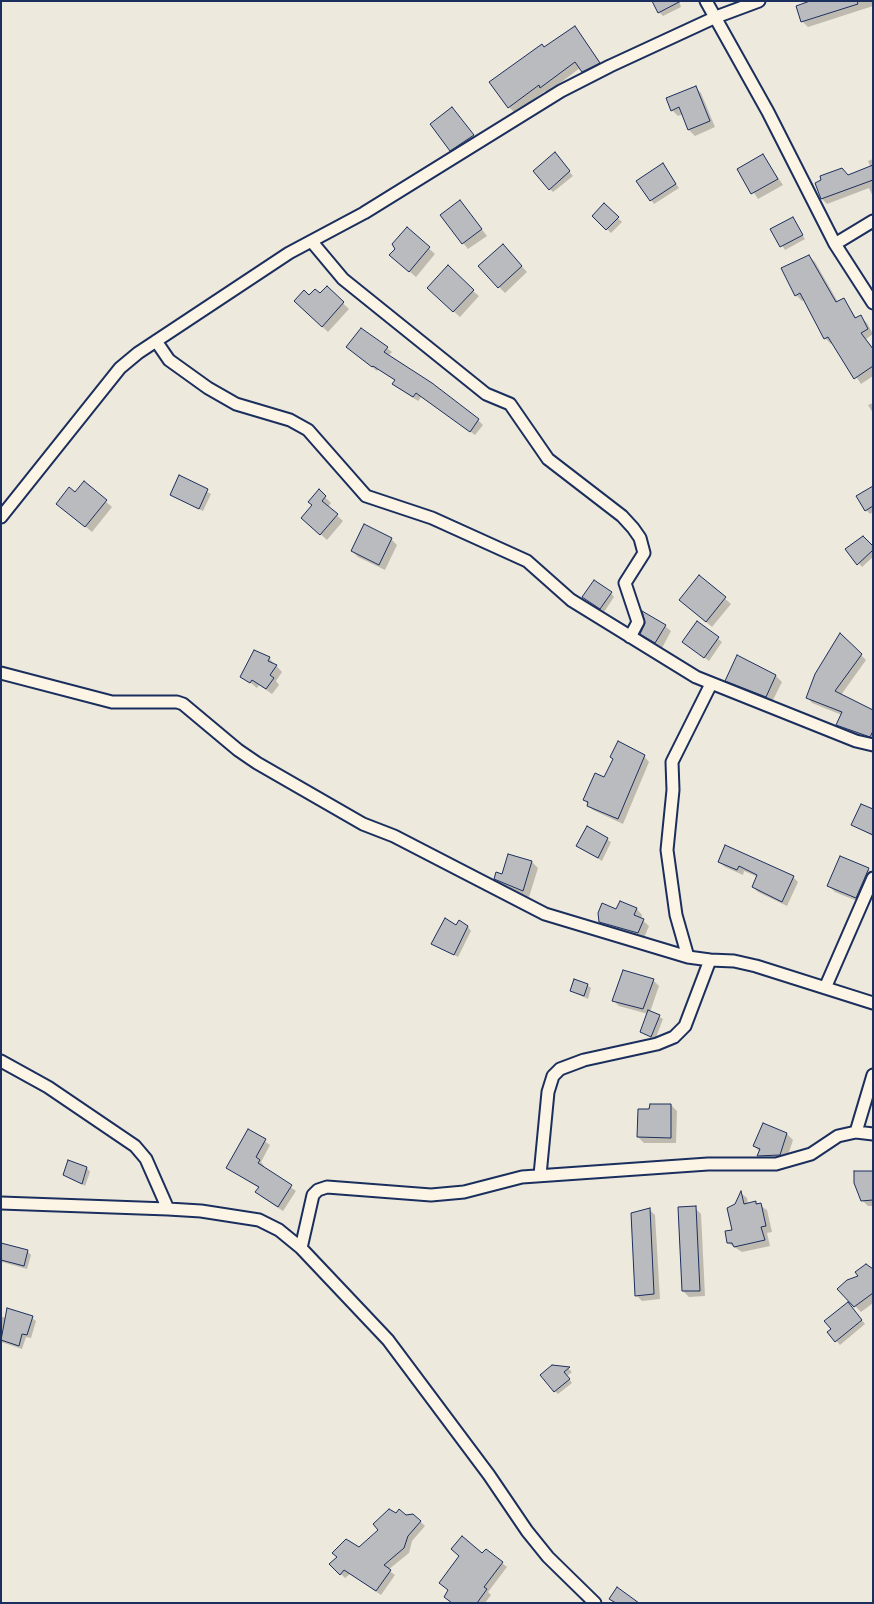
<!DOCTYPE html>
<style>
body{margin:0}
#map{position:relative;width:874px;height:1604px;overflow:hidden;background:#eee9dd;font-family:Dekko,sans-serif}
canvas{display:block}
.frame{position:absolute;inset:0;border:2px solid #1b2f5e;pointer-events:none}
</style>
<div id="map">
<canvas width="874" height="1604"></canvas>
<div class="frame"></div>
</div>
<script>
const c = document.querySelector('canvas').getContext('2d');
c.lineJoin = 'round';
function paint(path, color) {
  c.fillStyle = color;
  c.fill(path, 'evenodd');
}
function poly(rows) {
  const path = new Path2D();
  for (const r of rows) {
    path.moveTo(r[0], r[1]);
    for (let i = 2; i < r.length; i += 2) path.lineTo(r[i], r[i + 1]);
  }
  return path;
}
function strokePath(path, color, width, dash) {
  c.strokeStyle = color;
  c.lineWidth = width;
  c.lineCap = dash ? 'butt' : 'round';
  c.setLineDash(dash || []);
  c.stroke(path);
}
const shadow = poly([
 [679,1,681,7,663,16,659,12],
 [814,1,873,1,873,6,808,27,802,21],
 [575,27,605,69,589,77,580,68,547,93,545,91,515,113,509,107,544,48],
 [695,87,701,93,715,127,695,136,689,130,683,114,678,116,672,110],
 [452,109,479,142,457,156,451,150],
 [763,156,783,185,758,199,739,170],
 [558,158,573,176,553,192,550,189],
 [873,159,873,197,869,188,827,204,822,199,823,181,848,176,871,168,868,161],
 [666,169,679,188,654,204,651,200],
 [460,202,487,236,468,249,463,243],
 [604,205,622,222,611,233,594,216],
 [792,218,805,239,785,250,772,229],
 [407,228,435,254,416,277,397,261],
 [509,252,527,272,505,293,499,287],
 [809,256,815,262,838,302,844,299,857,319,861,317,867,323,873,334,866,339,873,348,873,376,861,384,833,343,831,344,825,338,805,299,802,301,796,295],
 [327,288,349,309,328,332,301,307,309,296,320,295],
 [473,291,479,296,460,317,434,294],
 [387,348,392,352,388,356,431,384,478,420,483,425,475,435,422,396,418,401,398,388,394,384,396,381,378,369,377,371,353,352],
 [873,403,873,413,868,405],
 [180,477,211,494,203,511,172,495],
 [84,483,112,507,92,532,64,509],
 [873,488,873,512,870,514,866,510],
 [319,491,331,503,328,507,343,521,327,540,309,524],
 [365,526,391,539,397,545,385,570,358,557,352,551],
 [873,548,873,557,862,567,847,549],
 [699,576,731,604,712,627,686,605],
 [611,593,614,597,604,612,588,600],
 [697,622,722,642,709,661,687,645],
 [665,626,671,631,662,648,642,634],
 [841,635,866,660,841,695,873,711,873,740,843,730,837,725,842,715,812,703,807,697],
 [269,658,282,672,276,681,279,685,272,694,259,685,257,688,242,676],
 [776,676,782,682,772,702,733,686,727,680],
 [644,756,649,762,623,824,593,810,588,805,585,800,604,778],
 [873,810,873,836,853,825],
 [587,828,611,842,602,861,578,846],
 [726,847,793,877,798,882,787,906,758,892,753,887,758,877,744,871,743,875,725,867,719,862],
 [509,855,532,862,538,868,529,897,501,885,495,879,503,876],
 [868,869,873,874,862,903,835,892,829,886],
 [637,909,642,915,641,919,649,926,644,938,606,928,600,922,617,911],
 [457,927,468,927,471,931,458,957,433,943],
 [653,980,659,986,650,1012,663,1019,655,1040,641,1031,648,1014,619,1006,613,1000],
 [587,985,591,988,588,999,571,991],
 [671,1105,677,1111,676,1143,644,1143,638,1137,651,1110],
 [763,1124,787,1134,793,1140,786,1161,765,1162,759,1156,760,1152,754,1146],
 [248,1130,270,1145,261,1162,264,1166,263,1168,296,1191,283,1211,262,1197,257,1192,259,1188,227,1168],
 [87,1168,90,1172,85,1186,65,1174],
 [873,1173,873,1206,868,1206,862,1200],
 [741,1193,747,1198,748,1204,755,1202,767,1210,772,1232,767,1233,770,1246,742,1252,728,1243,733,1231,736,1205],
 [695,1208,701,1214,705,1296,689,1297,683,1291],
 [649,1209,655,1215,660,1299,642,1301,636,1295],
 [1,1247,27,1251,31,1255,27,1269,2,1262],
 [873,1271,873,1303,861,1312,855,1306],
 [851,1307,865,1324,840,1345,829,1332],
 [1,1317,32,1318,36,1321,31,1338,26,1337,22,1349,1,1342],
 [552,1367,569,1369,572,1372,567,1376,572,1383,558,1394,555,1391],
 [396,1514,420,1521,425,1526,412,1541,409,1553,388,1570,395,1575,381,1595,350,1574,345,1578,331,1564,359,1549],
 [483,1555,502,1563,507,1567,488,1592,491,1595,485,1603,452,1603,449,1591,441,1583,460,1556]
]);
const building = poly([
 [652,1,681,1,658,13,652,1],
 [810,1,857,1,858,4,801,22,796,6,810,1],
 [575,26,600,63,582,72,575,62,540,88,539,85,508,108,489,82,542,44,544,47,575,26],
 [696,86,710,121,688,130,679,107,671,111,666,98,696,86],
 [452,107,474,135,450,151,430,124,452,107],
 [555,152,570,171,549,190,533,171,555,152],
 [763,154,778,179,751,194,737,169,763,154],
 [663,163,676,184,650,201,636,181,663,163],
 [873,165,873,180,821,199,815,183,821,180,820,176,842,168,848,175,873,165],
 [460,200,482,229,462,244,440,215,460,200],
 [604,203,619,217,606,230,592,216,604,203],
 [793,217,803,235,780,247,770,229,793,217],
 [407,227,430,247,409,272,389,255,395,249,392,244,407,227],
 [503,244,522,266,498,288,478,266,503,244],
 [809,255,836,302,844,298,855,318,861,315,868,329,861,333,873,349,873,366,854,379,828,337,824,339,800,293,795,296,781,268,809,255],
 [448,265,474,290,453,312,427,288,448,265],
 [327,286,344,302,322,327,294,301,304,290,309,295,315,289,320,293,327,286],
 [361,328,388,347,384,352,432,383,479,419,470,432,416,393,413,397,392,384,395,380,373,366,372,367,346,347,361,328],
 [179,475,208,489,199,509,170,495,179,475],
 [84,481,107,500,85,527,56,504,69,487,75,492,84,481],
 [873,486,873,506,865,511,856,496,873,486],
 [319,489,326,496,322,501,338,514,320,535,301,518,312,505,308,502,319,489],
 [364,524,392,538,379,565,351,551,364,524],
 [863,536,873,546,873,550,857,565,845,549,863,536],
 [699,575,726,597,706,622,679,600,699,575],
 [594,580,612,592,600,609,582,597,594,580],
 [642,611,666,625,655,643,640,634,645,623,642,611],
 [697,621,719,637,704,658,682,642,697,621],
 [840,633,862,654,835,691,873,710,873,731,870,737,836,725,842,712,806,698,815,674,840,633],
 [254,650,270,657,268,661,277,665,270,675,274,678,266,689,252,680,250,683,240,677,254,650],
 [737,655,776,675,766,697,725,681,737,655],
 [618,741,645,755,618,819,587,806,588,802,583,800,595,773,604,777,613,759,610,757,618,741],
 [861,804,873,809,873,835,851,825,861,804],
 [587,826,608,838,598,858,576,846,587,826],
 [725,845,794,876,782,902,752,887,757,875,739,866,737,870,718,862,725,845],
 [508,854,532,861,523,891,494,879,496,872,502,874,508,854],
 [840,856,869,868,856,898,827,886,840,856],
 [620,901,637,908,634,915,644,919,638,933,599,922,598,913,602,903,616,909,620,901],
 [445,918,456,925,459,920,468,926,454,955,431,944,445,918],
 [623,970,654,979,643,1009,612,1001,623,970],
 [574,979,588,984,584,996,570,991,574,979],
 [648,1010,660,1015,651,1037,640,1032,648,1010],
 [650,1104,671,1104,671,1138,637,1137,638,1109,649,1109,650,1104],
 [763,1123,787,1133,780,1155,757,1156,760,1149,753,1146,763,1123],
 [248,1129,266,1139,256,1157,260,1160,258,1163,292,1185,278,1207,255,1192,259,1187,226,1168,248,1129],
 [68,1160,87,1167,82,1184,63,1175,68,1160],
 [854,1171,873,1171,873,1200,861,1201,854,1183,854,1171],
 [741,1191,744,1204,756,1201,756,1204,761,1203,766,1226,761,1227,765,1240,734,1247,732,1243,727,1243,725,1231,732,1230,727,1208,735,1204,741,1191],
 [696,1206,700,1291,682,1291,678,1207,696,1206],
 [650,1208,654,1294,635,1296,631,1213,650,1208],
 [1,1243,28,1250,24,1266,1,1260,1,1243],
 [866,1264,873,1269,873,1293,854,1307,837,1289,847,1280,858,1276,855,1272,866,1264],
 [848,1302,862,1320,835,1342,827,1332,831,1329,824,1321,848,1302],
 [7,1308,33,1316,27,1335,22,1334,19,1346,1,1340,7,1308],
 [552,1365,570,1367,564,1372,570,1379,554,1392,540,1375,552,1365],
 [389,1509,396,1513,399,1509,406,1515,413,1514,421,1521,408,1536,404,1548,384,1565,391,1570,376,1591,344,1570,340,1575,329,1564,337,1557,332,1553,346,1539,359,1547,378,1530,373,1524,389,1509],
 [462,1536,482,1553,486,1549,503,1562,484,1587,487,1589,477,1603,452,1603,444,1597,448,1590,439,1583,459,1556,451,1549,462,1536],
 [617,1587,639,1603,616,1603,609,1599,617,1587]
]);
const street = poly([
 [706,1,768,112,835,244,873,303],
 [312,242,343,279,486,394,510,404,548,459,622,516,633,528,640,538,644,553,625,583,638,622,630,637],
 [835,244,873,221],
 [156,341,169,360,208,388,236,404,290,420,308,430,366,496,432,518,527,561,571,600,696,677,856,741,873,745],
 [1,517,120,368,138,353,289,253,364,213,561,91,610,66,716,17,759,1],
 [1,673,112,702,177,702,183,704,238,750,257,763,363,824,394,836,545,914,688,957,710,960,685,1026,674,1037,657,1044,584,1060,560,1069,553,1076,548,1092,540,1175],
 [688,957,676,915,667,850,673,790,672,762,711,684],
 [710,960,734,961,756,966,873,1003],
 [825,988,873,878],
 [1,1061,48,1087,135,1146,146,1159,168,1209,201,1211,259,1220,279,1230,301,1248,388,1340,489,1475,527,1531,548,1557,595,1603],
 [856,1132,873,1075],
 [1,1203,168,1209],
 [301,1248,313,1195,318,1190,327,1187,431,1195,464,1192,522,1177,708,1164,776,1164,811,1154,838,1136,856,1132,873,1134]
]);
paint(shadow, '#0003');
paint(building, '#babbbe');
strokePath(building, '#1b2f5e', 1);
strokePath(street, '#1b2f5e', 15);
strokePath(street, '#fcf5e5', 11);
</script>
